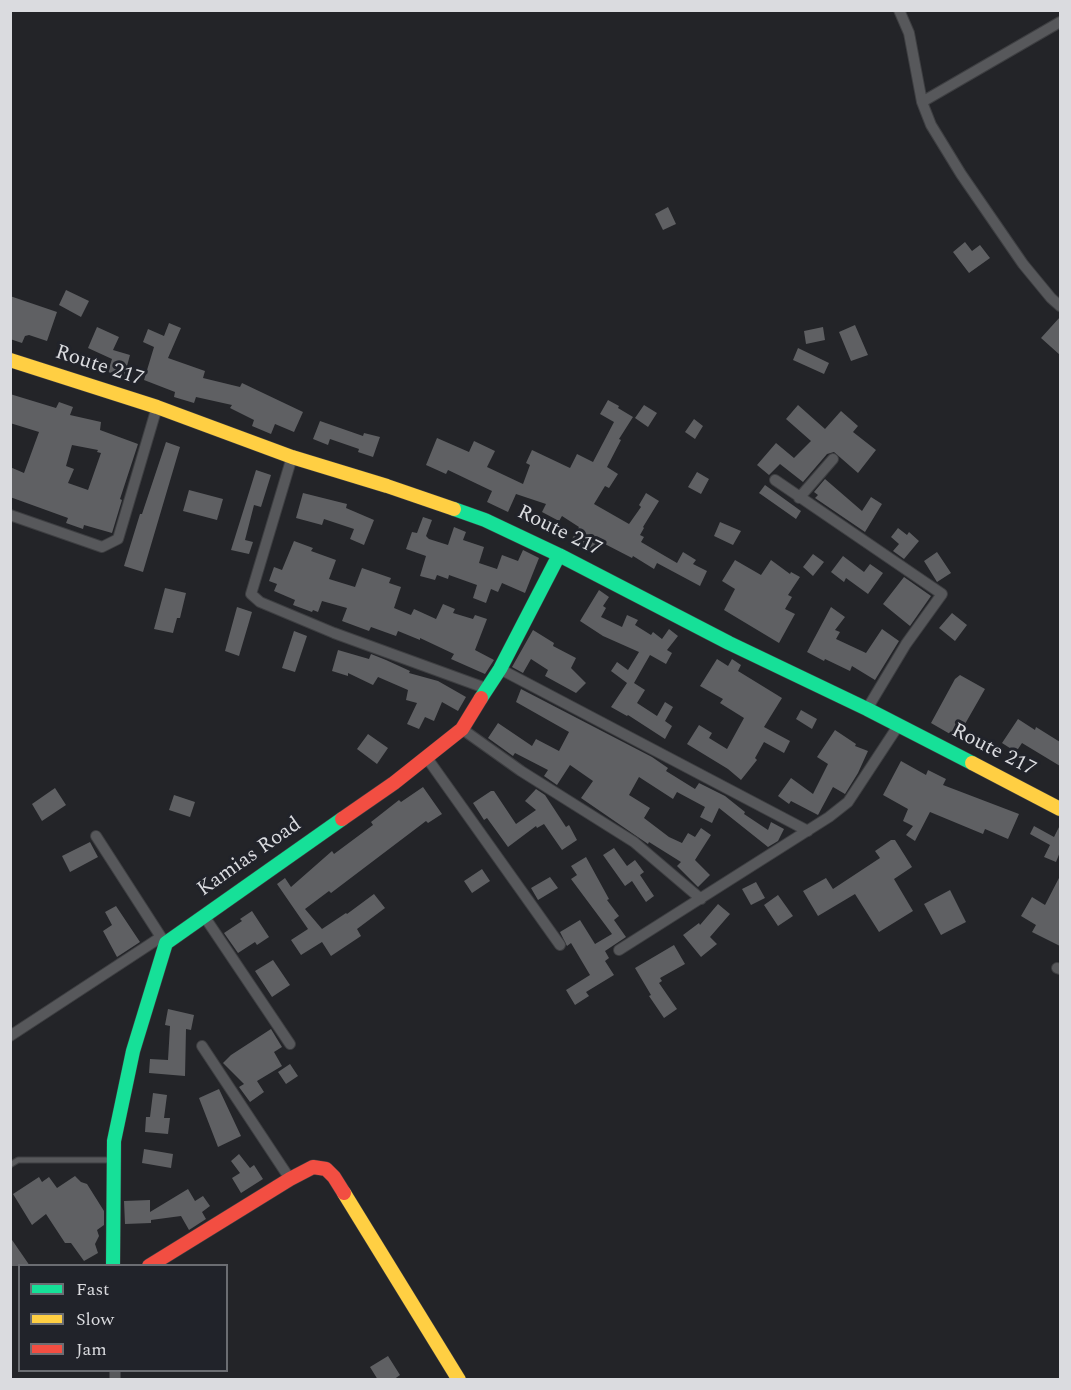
<!DOCTYPE html>
<style>
body{margin:0}
#map{position:relative;width:1071px;height:1390px;overflow:hidden;background:#232428;font-family:Spectral,serif}
canvas{display:block}
.frame{position:absolute;inset:0;border:12px solid #dadbdf;pointer-events:none}
.legend{position:absolute;left:18px;top:1264px;width:210px;height:108px;box-sizing:border-box;background:#21232a;border:2px solid #6b6d72;margin:0;padding:8px 10px;list-style:none;font-size:18px;color:#dadbdf}
.legend li{display:flex;align-items:center;gap:12px;height:30px}
.legend b{width:30px;border:2px solid #6b6d72}
</style>
<div id="map">
<canvas width="1071" height="1390"></canvas>
<div class="frame"></div>
<ul class="legend">
<li><b style="height:8px;background:#16e098"></b>Fast</li>
<li><b style="height:8px;background:#ffcf43"></b>Slow</li>
<li><b style="height:8px;background:#f24e42"></b>Jam</li>
</ul>
</div>
<script>
const c = document.querySelector('canvas').getContext('2d');
c.lineJoin = 'round';
function paint(path, color) {
  c.fillStyle = color;
  c.fill(path, 'evenodd');
}
function poly(rows) {
  const path = new Path2D();
  for (const r of rows) {
    path.moveTo(r[0], r[1]);
    for (let i = 2; i < r.length; i += 2) path.lineTo(r[i], r[i + 1]);
  }
  return path;
}
function strokePath(path, color, width, dash) {
  c.strokeStyle = color;
  c.lineWidth = width;
  c.lineCap = dash ? 'butt' : 'round';
  c.setLineDash(dash || []);
  c.stroke(path);
}
function write(font, color, halo, rows, align = 'center') {
  c.font = font + ' Spectral,serif';
  c.lineWidth = 6;
  c.setLineDash([]);
  c.textBaseline = 'middle';
  c.strokeStyle = halo;
  c.fillStyle = color;
  for (const [text, x, y, turn = 0] of rows) {
    c.save();
    c.translate(x, y);
    c.rotate((+turn || 0) * Math.PI / 180);
    c.textAlign = isNaN(turn) ? turn : align;
    if (halo) c.strokeText(text, 0, 0);
    c.fillText(text, 0, 0);
    c.restore();
  }
}
const building = poly([
 [668,207,676,224,663,230,655,214],
 [965,242,972,251,980,245,990,258,969,273,953,252],
 [66,290,89,301,81,317,59,305],
 [10,296,57,312,47,341,29,335,25,336,22,343,10,339],
 [1060,317,1060,355,1041,338],
 [169,323,181,328,168,358,205,371,203,378,240,387,242,383,303,412,294,432,275,424,271,434,252,426,254,420,230,408,232,405,196,397,194,403,174,397,175,392,144,380,154,347,143,342,148,329,164,336],
 [855,325,868,355,851,361,839,332],
 [97,327,119,337,113,350,130,355,124,377,108,372,112,359,88,348],
 [823,327,825,340,806,344,804,331],
 [798,348,829,363,824,374,793,360],
 [10,394,56,408,59,402,73,407,70,415,101,422,100,430,138,444,120,499,122,500,112,533,84,525,83,529,66,523,68,518,10,497,10,467,24,473,39,432,10,423],
 [72,445,98,450,97,452,101,453,88,490,68,483,74,469,66,466],
 [608,400,619,406,618,408,633,417,619,439,621,440,607,467,618,474,609,488,605,486,594,504,629,524,641,507,639,505,646,493,659,501,643,527,644,528,640,535,644,537,641,542,677,563,683,552,696,560,693,564,707,571,700,586,657,563,654,569,633,556,632,558,601,542,596,553,578,545,579,543,572,539,579,527,562,516,559,521,542,512,546,504,516,494,508,512,487,502,492,491,448,470,446,474,426,465,437,438,469,452,474,441,495,451,487,467,523,484,530,465,526,463,532,450,570,468,577,454,593,462,614,422,600,414],
 [644,405,657,413,648,427,635,418],
 [798,405,825,429,841,411,858,426,853,432,876,450,858,473,834,452,827,454,803,482,780,464,769,475,757,465,776,443,794,458,811,441,786,419],
 [694,419,703,426,695,439,685,432],
 [320,421,363,436,364,433,380,437,373,457,358,452,359,449,330,439,328,445,313,439],
 [166,442,180,447,143,572,124,566,140,514,142,514],
 [256,470,271,475,261,507,254,505,245,540,253,542,249,554,231,550],
 [697,472,709,479,701,494,688,487],
 [825,479,862,511,871,497,882,504,865,532,815,498,818,495,814,492],
 [765,485,801,511,796,519,759,493],
 [189,490,223,499,217,520,183,511],
 [303,493,347,504,346,508,374,520,364,545,350,539,354,529,324,519,322,525,296,518],
 [423,517,432,520,426,536,429,539,448,545,454,527,466,532,463,540,484,547,479,563,497,569,502,555,518,561,523,550,539,558,525,593,502,583,498,592,491,589,486,603,473,598,477,585,449,575,448,579,437,575,435,580,420,576,426,556,406,549,412,532,417,533],
 [720,522,741,531,733,545,714,536],
 [898,528,907,535,909,532,919,541,904,559,893,551,899,544,891,537],
 [294,541,313,548,311,551,336,560,329,579,355,587,362,568,391,578,389,583,401,587,394,608,411,615,414,609,436,619,443,604,455,609,453,613,473,619,475,615,487,619,475,650,494,660,485,674,451,659,454,654,420,638,420,640,398,631,396,636,371,627,369,631,342,621,347,608,322,601,318,612,313,610,312,612,293,605,295,600,274,591,277,584,269,581,274,567,282,570],
 [937,552,951,573,937,582,924,561],
 [813,554,824,562,813,576,803,567],
 [843,556,864,572,870,564,883,573,868,594,846,578,844,582,831,572],
 [735,560,761,575,771,560,790,574,791,572,800,577,788,595,792,597,785,609,795,614,779,643,724,610,735,589,722,581],
 [904,577,931,596,910,626,883,604],
 [165,588,186,593,180,618,177,618,173,633,154,629],
 [599,590,609,597,603,606,606,608,601,617,622,627,627,615,638,620,635,625,651,635,653,632,662,639,669,629,678,636,667,650,672,653,666,664,650,655,634,683,645,690,637,703,657,716,665,702,673,707,665,721,672,726,665,739,628,715,627,716,611,707,627,683,611,671,617,662,628,670,639,652,603,636,580,621],
 [237,607,252,612,239,656,225,651],
 [831,607,845,617,835,630,840,632,836,639,866,653,882,629,899,641,875,680,852,666,850,671,825,659,824,661,807,652],
 [952,613,967,625,955,641,939,628],
 [533,630,554,643,553,646,576,658,571,668,586,683,576,693,545,676,548,670,531,659,523,673,512,667],
 [294,631,307,636,295,672,282,668],
 [338,650,369,659,371,654,386,660,410,671,409,673,438,681,466,697,458,711,442,702,434,721,425,717,419,729,407,724,417,703,406,700,408,690,378,677,373,685,348,673,348,676,332,671],
 [717,659,728,666,732,659,741,665,738,671,782,698,764,727,790,741,784,753,764,742,755,758,757,760,741,780,728,769,687,744,699,725,712,733,709,738,727,749,744,718,720,703,723,699,700,686],
 [960,675,985,689,957,738,931,723,955,679],
 [521,689,652,757,668,768,666,771,695,789,699,783,725,796,745,812,744,814,768,830,771,822,784,829,778,841,768,847,719,808,712,823,700,817,705,807,677,792,673,799,639,777,629,795,650,808,644,818,669,837,682,843,688,833,695,837,701,828,711,835,695,860,710,875,698,887,677,866,681,862,649,842,648,844,581,798,593,781,570,765,557,785,544,776,548,770,515,753,513,756,488,738,498,723,532,746,536,739,559,751,569,732,516,702],
 [801,710,817,719,812,729,796,719],
 [1018,719,1035,730,1036,727,1060,742,1060,766,1022,743,1016,752,1002,743],
 [835,730,856,744,855,746,868,751,858,773,845,794,833,787,818,815,791,801,789,804,778,796,791,778,813,794,828,764,817,757],
 [368,734,388,748,377,764,357,749],
 [901,761,926,775,928,770,946,779,943,785,1019,814,1008,839,985,829,983,834,930,812,915,841,906,835,913,826,903,821,908,809,883,795],
 [423,787,442,814,428,823,426,821,331,893,329,891,305,909,322,929,346,913,347,914,374,894,385,908,357,929,361,936,331,956,322,942,301,955,291,940,308,929,277,884,285,878,291,887,332,851,334,854,373,825,371,822,399,800,401,802],
 [55,788,66,805,42,821,32,804],
 [536,789,545,795,566,827,569,825,577,840,562,850,544,824,537,828,536,826,508,847,487,818,484,820,473,803,491,791,494,791,516,824,536,810,525,801],
 [174,795,195,802,190,817,169,810],
 [1060,825,1060,852,1056,862,1044,857,1050,845,1030,834,1034,826,1054,837],
 [891,840,895,840,912,867,894,879,913,911,879,932,855,894,818,916,803,891,826,878,833,889,880,858,875,851],
 [90,842,98,857,70,872,62,856],
 [614,848,627,866,635,860,644,872,640,875,654,896,646,902,632,881,625,886,603,855],
 [586,857,609,899,607,900,619,916,614,920,626,937,605,951,609,958,605,961,614,975,586,992,589,996,575,1005,566,990,590,975,571,943,567,946,560,932,580,920,595,944,612,934,571,879,577,875,571,866],
 [482,869,490,881,472,893,464,881],
 [1060,876,1060,946,1032,932,1036,925,1021,916,1032,897,1045,905],
 [550,877,558,888,538,900,531,888],
 [756,882,765,898,751,905,742,889],
 [950,890,966,922,941,935,924,904],
 [778,895,793,916,778,926,764,905],
 [718,904,730,914,710,937,717,944,701,957,683,935,699,923,700,925],
 [116,906,140,942,117,957,103,931,112,925,105,912],
 [252,911,269,937,257,945,255,942,238,953,224,933,242,921,240,919],
 [674,945,685,964,660,978,662,981,659,983,677,1009,664,1018,649,996,651,995,635,968],
 [273,960,290,985,272,997,255,971],
 [168,1009,194,1015,191,1030,186,1029,185,1076,149,1073,150,1059,168,1060,170,1026,165,1025],
 [271,1029,282,1047,274,1052,282,1066,257,1081,264,1092,250,1102,239,1087,244,1084,223,1063,231,1055],
 [290,1064,298,1076,286,1084,278,1072],
 [219,1089,241,1136,218,1147,199,1098],
 [153,1093,167,1095,164,1118,170,1118,168,1134,145,1132,146,1117,150,1117],
 [144,1149,173,1154,171,1168,142,1163],
 [239,1154,250,1168,254,1165,263,1179,241,1193,232,1178,240,1173,231,1161],
 [75,1176,81,1182,87,1184,104,1211,104,1225,97,1230,99,1236,95,1244,98,1253,84,1261,71,1243,65,1243,46,1214,32,1225,13,1194,39,1177,42,1182,49,1177,57,1188],
 [188,1189,195,1201,203,1196,210,1206,202,1212,206,1219,189,1230,181,1216,151,1220,151,1223,125,1224,124,1201,150,1200,150,1212],
 [10,1237,30,1266,10,1266],
 [388,1356,400,1375,393,1380,378,1380,370,1367]
]);
const lane = poly([
 [10,1165,18,1160,112,1160]
]);
const street = poly([
 [899,10,909,33,922,102,931,125,961,174,1023,264,1051,298,1060,306],
 [922,102,1060,22],
 [292,457,251,594,260,602,334,633,488,689],
 [775,480,942,594,906,644,867,709],
 [799,498,833,459],
 [10,515,102,547,118,539,157,407],
 [500,669,808,831],
 [462,729,521,771,634,842,701,899],
 [427,758,560,945],
 [96,836,161,937],
 [204,916,290,1044],
 [619,950,829,817,848,802,898,726],
 [1057,968,1060,969],
 [10,1036,161,937,166,943],
 [202,1046,290,1179],
 [115,1370,115,1380]
]);
const fast = poly([
 [454,509,485,520,559,555,729,643,867,709,972,763],
 [481,698,500,669,559,555],
 [113,1266,114,1141,133,1051,166,943,342,819]
]);
const slow = poly([
 [10,360,157,407,292,457,387,486,454,509],
 [972,763,1060,809],
 [344,1193,459,1380]
]);
const jam = poly([
 [342,819,394,783,462,729,481,698],
 [149,1266,290,1179,313,1167,326,1169,334,1177,344,1193]
]);
const streetNames = [
 ["Route 217",99,367,18],
 ["Route 217",559,532,26],
 ["Route 217",993,751,27],
 ["Kamias Road",250,858,-35]
];
paint(building, '#5f6063');
strokePath(lane, '#3e3f42', 7);
strokePath(street, '#3e3f42', 12);
strokePath(fast, '#3e3f42', 15);
strokePath(slow, '#3e3f42', 15);
strokePath(jam, '#3e3f42', 15);
strokePath(lane, '#57585b', 5);
strokePath(street, '#57585b', 10);
strokePath(fast, '#16e098', 14);
strokePath(slow, '#ffcf43', 14);
strokePath(jam, '#f24e42', 14);
write('21px', '#dadbdf', '#21232a', streetNames);
</script>
